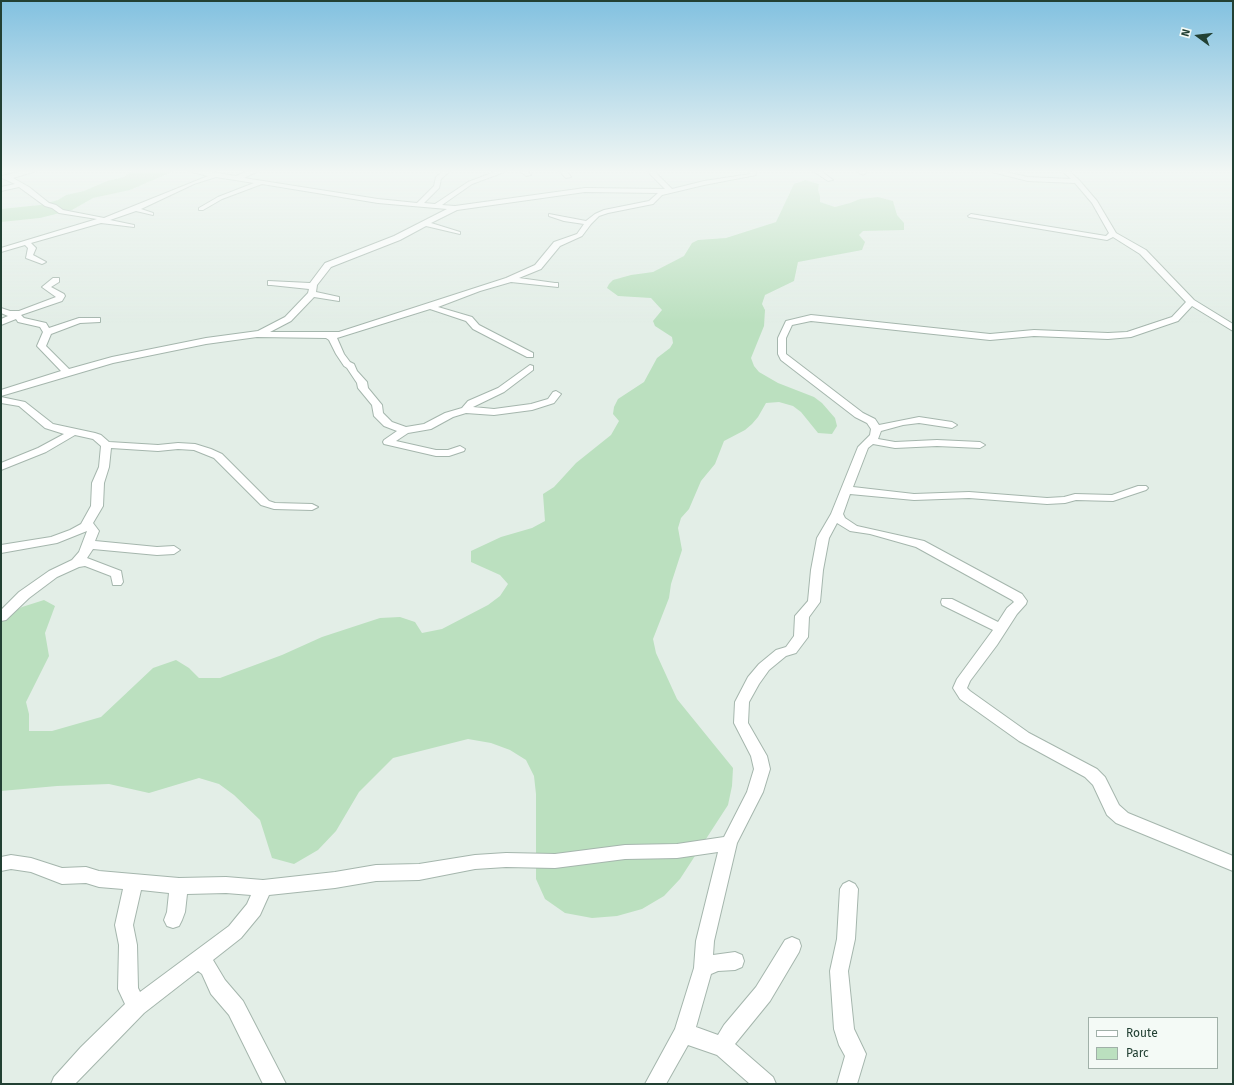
<!DOCTYPE html>
<style>
body{margin:0}
#map{position:relative;width:1234px;height:1085px;overflow:hidden;background:#e3eee7;font-family:"Fira Sans",sans-serif}
canvas{display:block}
.frame{position:absolute;inset:0;border:2px solid #224033;pointer-events:none}
.legend{position:absolute;left:1088px;top:1017px;width:130px;height:52px;box-sizing:border-box;background:#f4faf6;border:1px solid #a0b0a8;margin:0;padding:5px 7px;list-style:none;font-size:12px;color:#224033}
.legend li{display:flex;align-items:center;gap:8px;height:20px}
.legend b{width:20px;border:1px solid #a0b0a8}
.north{position:absolute;left:1178px;top:16px;width:40px;height:40px;-webkit-text-stroke:3px #f4faf6;paint-order:stroke;rotate:285deg;font-size:11px;font-weight:700;line-height:16px;text-align:center;color:#224033}
.north::after{content:'';display:block;margin:auto;width:14px;height:18px;background:#224033;clip-path:polygon(50% 0,100% 100%,50% 72%,0 100%)}
</style>
<div id="map">
<canvas width="1234" height="1085"></canvas>
<div class="frame"></div>
<ul class="legend">
<li><b style="height:5px;background:#fff"></b>Route</li>
<li><b style="height:11px;background:#bbe0bf"></b>Parc</li>
</ul>
<div class="north">N</div>
</div>
<script>
const c = document.querySelector('canvas').getContext('2d');
c.lineJoin = 'round';
function paint(path, color) {
  c.fillStyle = color;
  c.fill(path, 'evenodd');
}
function poly(rows) {
  const path = new Path2D();
  for (const r of rows) {
    path.moveTo(r[0], r[1]);
    for (let i = 2; i < r.length; i += 2) path.lineTo(r[i], r[i + 1]);
  }
  return path;
}
function strokePath(path, color, width, dash) {
  c.strokeStyle = color;
  c.lineWidth = width;
  c.lineCap = dash ? 'butt' : 'round';
  c.setLineDash(dash || []);
  c.stroke(path);
}
const green = poly([
 [132,171,174,171,130,190,93,198,72,210,40,218,1,222,1,209,40,205,58,200,66,195,84,191,107,181,124,177],
 [805,180,819,184,818,190,820,196,820,202,835,207,850,203,860,199,878,197,893,201,897,215,904,223,904,230,863,231,859,235,865,242,862,250,798,262,794,281,765,295,762,304,765,310,764,326,751,358,754,366,759,372,778,383,814,397,822,403,835,418,837,426,832,434,818,433,801,412,793,406,779,402,766,403,758,417,752,424,745,430,724,441,715,464,701,481,689,509,681,518,678,528,682,550,671,584,669,598,653,639,656,653,677,699,733,768,732,786,728,805,680,879,664,896,642,909,617,916,592,918,565,913,545,899,536,879,536,794,534,776,526,760,510,750,491,743,468,739,393,758,359,792,336,831,318,850,294,864,272,858,260,820,234,795,219,784,199,778,149,793,109,784,57,786,1,791,1,619,22,607,44,600,55,606,45,633,49,656,26,702,29,714,29,731,52,731,101,717,153,668,176,660,189,668,199,678,220,678,282,655,322,637,380,618,400,617,415,622,422,633,442,629,488,605,500,596,508,584,500,575,471,562,471,551,501,537,532,528,545,521,543,494,554,487,576,463,611,435,619,421,613,414,614,407,618,399,644,382,657,358,670,348,673,343,672,337,655,326,653,321,662,310,651,298,618,296,607,288,609,284,613,280,631,275,653,272,684,256,692,243,698,240,726,238,776,222,794,184]
]);
const minor = poly([
 [22,171,36,171,13,178,29,187,49,203,56,205,63,210,104,218,208,176,188,171,205,171,236,176,248,171,258,171,244,178,378,199,417,203,434,186,436,177,443,171,450,171,441,179,439,188,424,203,435,204,468,182,497,171,507,171,472,184,442,205,455,206,585,188,665,189,647,171,654,171,672,189,704,181,750,174,749,171,755,171,756,175,704,185,662,195,653,204,608,213,599,216,591,224,582,236,560,246,541,269,519,278,555,283,558,283,558,287,511,282,480,291,438,307,472,317,479,325,533,353,533,357,527,357,473,329,466,321,430,309,337,338,344,354,350,362,354,364,357,371,367,382,368,388,382,405,383,413,392,422,406,427,424,424,445,413,462,408,468,401,498,388,530,365,533,366,533,370,504,392,473,407,494,409,531,404,548,399,553,392,556,391,561,394,554,403,532,410,494,415,466,413,453,417,431,429,408,433,396,441,436,450,448,450,460,446,465,449,464,451,449,456,436,456,384,444,383,442,384,440,397,431,384,426,374,416,372,405,358,388,357,383,347,368,344,366,336,354,329,340,326,338,257,337,206,344,113,363,1,396,1,390,61,371,37,346,43,332,40,327,18,322,16,319,1,325,1,319,8,316,1,313,1,308,10,311,19,311,56,297,42,287,53,278,59,278,59,282,51,287,64,294,65,296,62,301,21,315,24,318,46,323,49,328,79,318,100,318,100,322,80,323,51,334,46,346,69,369,112,357,206,338,258,331,285,317,308,293,309,289,271,285,268,285,268,281,310,283,325,263,394,236,447,209,378,203,262,184,222,199,203,210,199,210,199,208,218,197,254,183,216,177,194,184,141,209,153,213,153,215,136,211,110,220,134,225,134,227,101,223,31,243,36,248,33,255,46,262,42,264,26,258,28,248,25,245,1,252,1,248,97,219,59,213,52,208,45,206,19,187,1,191,1,187,15,184,2,178,2,176,22,171],
 [585,192,658,193,649,201,604,210,595,214,586,221,549,214,549,216,564,221,584,224,577,234,554,242,535,265,506,278,339,332,270,332,291,321,314,297,339,301,339,297,316,292,317,285,331,267,400,240,426,226,460,234,460,232,431,223,457,210,585,192],
 [520,171,527,171,531,175,526,176,520,171],
 [559,171,566,171,571,177,566,178,559,171],
 [813,171,821,171,833,180,828,181,813,171],
 [856,171,865,171,866,173,863,175,856,171],
 [988,171,1001,171,1028,177,1071,179,1062,171,1069,171,1079,180,1097,201,1116,233,1146,250,1194,300,1233,324,1233,331,1192,306,1178,321,1131,337,1108,339,1034,336,990,340,811,321,792,325,786,338,786,354,863,413,875,419,879,425,919,417,952,422,957,425,952,428,919,423,903,425,881,431,878,439,895,442,937,440,980,442,985,445,980,448,937,446,895,448,873,444,868,448,853,487,914,494,969,492,1047,498,1064,497,1075,494,1112,495,1138,486,1146,486,1148,488,1146,490,1113,501,1076,500,1065,503,1047,504,969,498,914,500,850,494,843,514,845,518,857,526,924,541,1022,594,1027,601,1026,604,1017,614,997,645,970,681,967,688,970,691,1029,733,1097,769,1105,777,1119,805,1128,813,1233,856,1233,871,1116,823,1107,815,1093,785,1085,777,1019,741,960,699,953,688,957,679,993,630,942,605,941,602,942,599,952,599,998,622,1007,608,1014,602,1012,600,916,547,870,534,850,531,837,523,829,538,823,570,820,602,809,617,808,637,796,653,786,656,769,670,759,684,749,702,748,723,767,756,770,769,763,792,737,843,714,941,713,955,735,952,742,955,744,961,742,967,735,970,718,971,711,974,696,1027,718,1035,724,1025,756,987,785,940,792,937,799,940,801,946,799,952,770,1001,735,1044,773,1077,776,1084,750,1084,717,1055,688,1045,666,1084,645,1084,675,1029,694,968,696,941,718,852,677,858,625,859,555,868,506,867,475,869,419,880,376,881,335,888,269,895,260,915,241,938,213,960,225,980,243,1001,286,1084,263,1084,229,1015,211,994,202,974,198,971,144,1013,75,1084,51,1084,54,1077,81,1047,125,1004,118,989,119,945,115,925,123,889,99,887,86,883,62,884,31,872,11,869,1,871,1,857,11,855,31,858,62,868,86,867,99,871,179,878,226,877,263,880,335,872,376,865,419,864,475,855,506,853,555,854,625,845,677,844,724,837,747,792,754,769,751,756,734,723,735,702,748,677,759,664,776,650,786,647,794,636,795,616,808,601,811,570,817,538,831,514,858,447,870,435,871,429,867,423,855,417,781,360,778,354,778,338,786,321,811,315,990,334,1034,330,1108,333,1127,332,1172,317,1186,302,1140,254,1113,237,1107,240,969,217,968,216,971,214,1106,236,1109,233,1092,203,1075,183,1028,181,988,171],
 [141,890,169,893,167,912,164,920,167,926,173,928,179,926,182,920,185,912,187,894,226,893,251,895,247,904,229,926,140,992,138,988,137,945,133,925,141,890],
 [1,397,25,402,53,424,95,433,101,435,109,442,158,445,178,443,195,444,211,449,222,454,269,501,275,503,312,504,318,507,312,510,274,509,261,505,214,458,194,450,178,449,158,451,111,448,109,467,104,483,103,506,93,523,99,531,95,541,157,547,174,546,180,550,174,554,157,555,93,549,87,558,121,571,123,582,121,585,113,585,111,576,85,566,79,567,57,577,29,598,6,620,1,621,1,610,19,592,49,571,72,560,79,552,87,531,57,543,1,553,1,545,51,537,70,530,81,524,91,506,92,483,99,467,101,446,93,439,75,435,46,452,1,470,1,463,38,448,64,434,45,428,19,406,1,403,1,397],
 [849,881,855,884,858,889,855,939,848,971,854,1029,866,1054,857,1084,837,1084,845,1056,839,1045,834,1029,830,971,837,939,840,889,843,884,849,881]
]);
paint(green, '#bbe0bf');
strokePath(minor, '#a5b6ad', 2);
paint(minor, '#fff');
const sky = c.createLinearGradient(0, 0, 0, 323);
sky.addColorStop(0, '#82c1e0');
sky.addColorStop(0.53, '#f2f7f4');
sky.addColorStop(1, '#f2f7f400');
c.fillStyle = sky;
c.fillRect(0, 0, 1234, 323);
</script>
